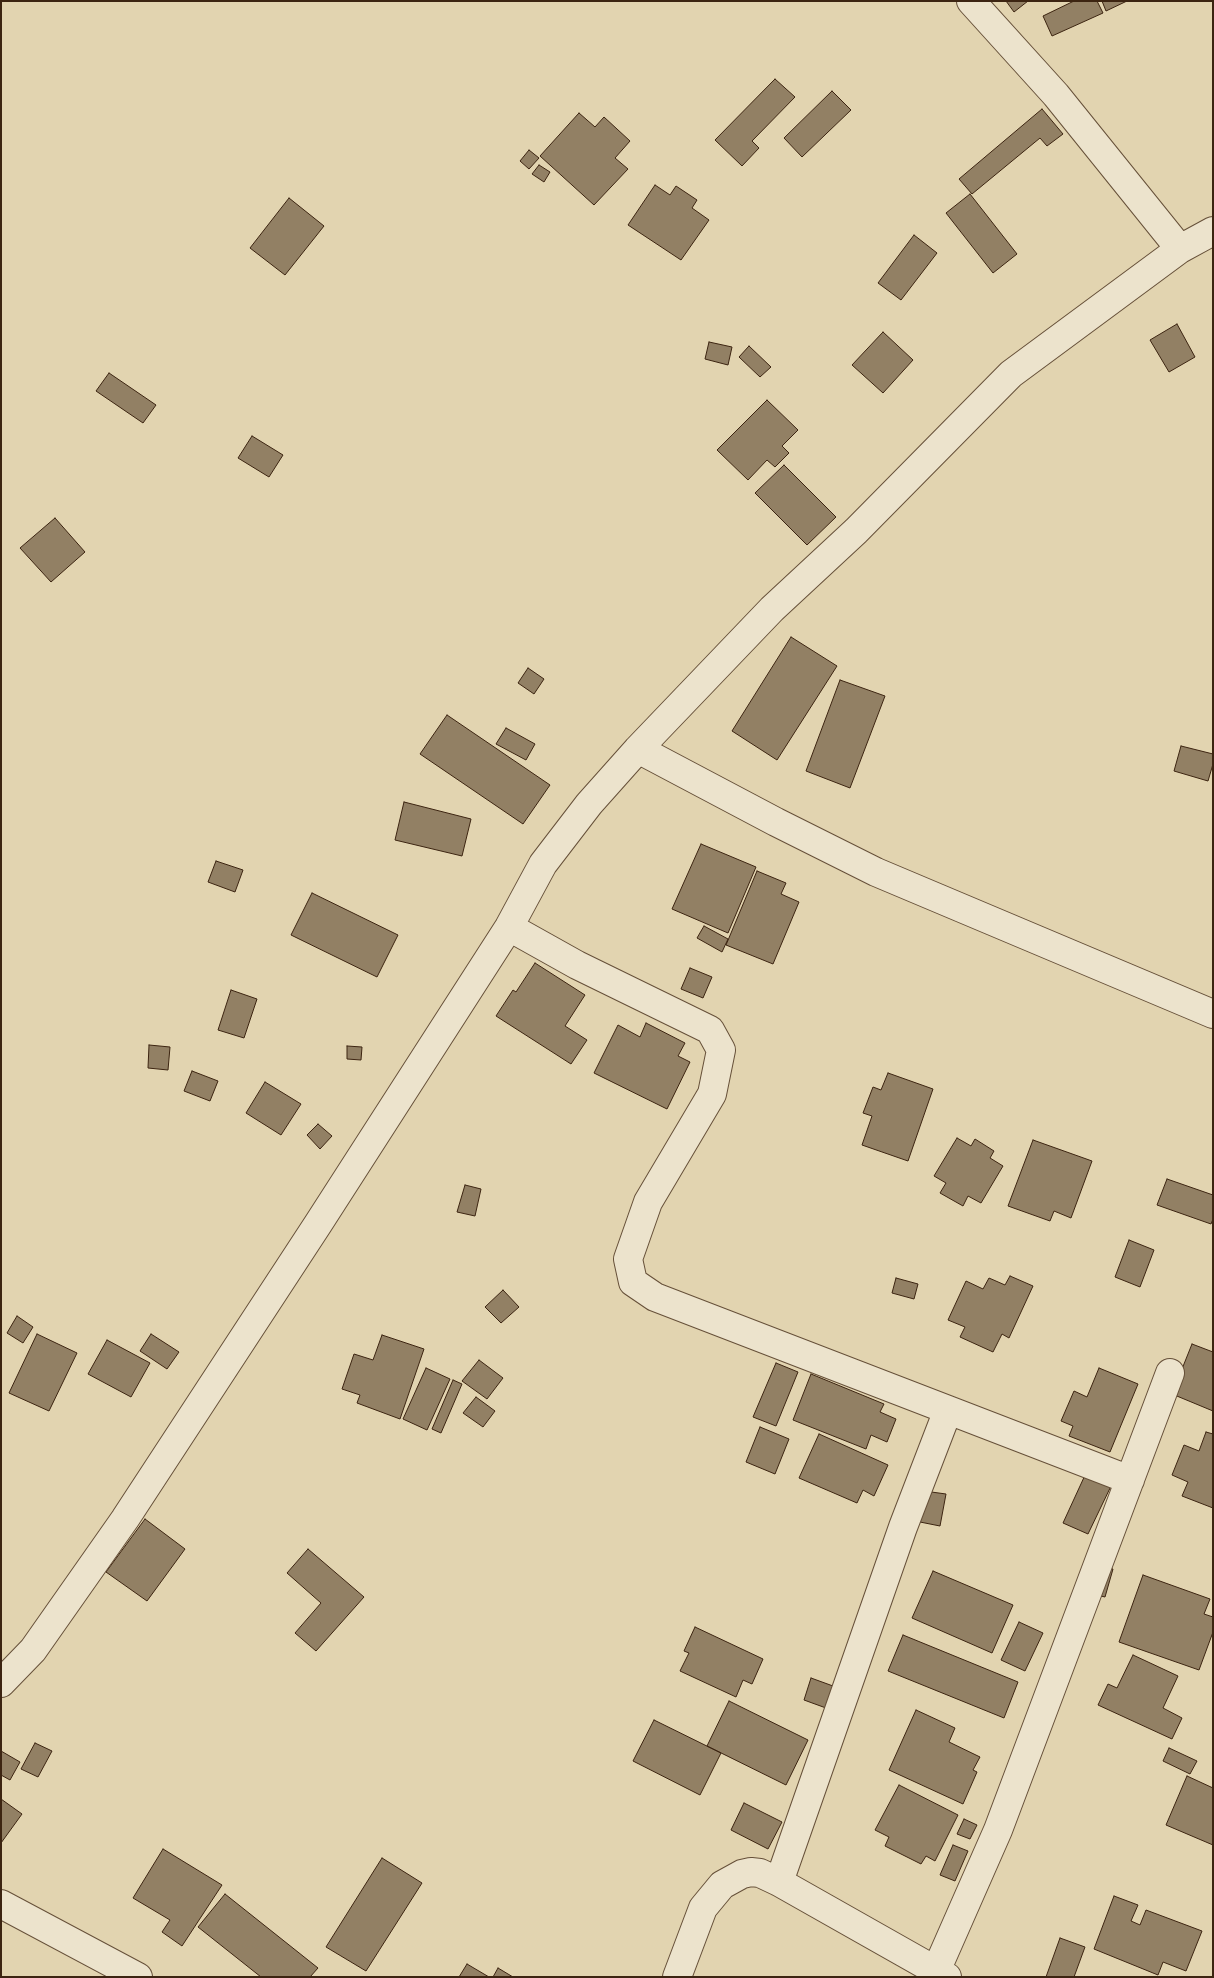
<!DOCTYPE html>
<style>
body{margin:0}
#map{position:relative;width:1214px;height:1978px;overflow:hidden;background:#e2d4b0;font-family:"IM FELL DW Pica",serif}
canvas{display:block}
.frame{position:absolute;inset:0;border:2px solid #3c2411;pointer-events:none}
</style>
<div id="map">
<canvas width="1214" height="1978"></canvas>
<div class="frame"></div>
</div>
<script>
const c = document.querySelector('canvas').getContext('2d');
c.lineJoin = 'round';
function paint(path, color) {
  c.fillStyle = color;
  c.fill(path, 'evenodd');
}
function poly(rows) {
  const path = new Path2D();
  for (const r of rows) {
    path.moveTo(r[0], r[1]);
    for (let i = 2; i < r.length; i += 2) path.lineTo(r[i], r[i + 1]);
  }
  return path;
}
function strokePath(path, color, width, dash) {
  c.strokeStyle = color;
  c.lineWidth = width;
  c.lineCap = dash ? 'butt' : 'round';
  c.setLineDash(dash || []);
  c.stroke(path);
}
const building = poly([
 [1006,1,1028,1,1014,12,1006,1],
 [1074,1,1097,1,1103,13,1052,36,1043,16,1074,1],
 [1102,1,1127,1,1106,11,1102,1],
 [775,79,795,97,752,141,759,148,742,166,715,140,775,79],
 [832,91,851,110,802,157,784,138,832,91],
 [1042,109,1063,134,1047,146,1040,138,972,194,959,179,1042,109],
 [579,113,595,127,604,117,630,141,615,158,628,169,594,205,540,156,579,113],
 [529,150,539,158,529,169,520,161,529,150],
 [539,165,550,172,544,182,532,174,539,165],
 [655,185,670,195,676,186,697,200,692,208,709,220,681,260,628,225,655,185],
 [970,194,1017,254,993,273,946,213,970,194],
 [289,198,324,226,285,275,250,248,289,198],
 [914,235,937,253,901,300,878,283,914,235],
 [1177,324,1195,357,1169,372,1150,340,1177,324],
 [883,332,913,360,883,393,852,365,883,332],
 [709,342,732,347,728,365,705,359,709,342],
 [749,346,771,367,760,377,739,357,749,346],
 [109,373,156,405,143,423,96,391,109,373],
 [767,400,798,430,782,446,789,453,775,467,767,460,748,480,717,450,767,400],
 [252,436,283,455,269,477,238,458,252,436],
 [784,465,836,517,807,545,755,493,784,465],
 [55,518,85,552,51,582,20,548,55,518],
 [791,637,837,666,777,760,732,731,791,637],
 [528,668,544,679,534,694,518,683,528,668],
 [840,680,885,696,850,788,806,771,840,680],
 [447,715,550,785,523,824,420,754,447,715],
 [506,728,535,744,526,760,496,744,506,728],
 [1181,746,1213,754,1213,764,1208,781,1174,771,1181,746],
 [404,802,471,819,462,856,395,840,404,802],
 [701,844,756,867,728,933,672,909,701,844],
 [216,861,243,870,235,892,208,882,216,861],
 [757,871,786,883,781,894,799,902,773,964,726,945,757,871],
 [312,893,398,935,377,977,291,935,312,893],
 [704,926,728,939,722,952,697,938,704,926],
 [535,963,585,995,565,1026,587,1040,571,1064,496,1016,513,990,516,992,535,963],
 [690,968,712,977,703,998,681,989,690,968],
 [231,990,257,999,244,1038,218,1030,231,990],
 [646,1023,685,1043,678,1056,690,1062,667,1109,594,1073,618,1025,640,1037,646,1023],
 [149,1045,170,1047,168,1070,148,1068,149,1045],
 [347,1046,362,1047,361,1060,347,1059,347,1046],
 [192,1071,218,1081,210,1101,184,1091,192,1071],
 [888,1073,933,1089,908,1161,862,1145,872,1116,863,1113,873,1087,881,1090,888,1073],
 [265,1082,301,1104,281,1135,246,1113,265,1082],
 [318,1124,332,1136,320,1149,307,1135,318,1124],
 [957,1138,971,1146,975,1139,994,1151,990,1158,1003,1166,981,1203,968,1196,963,1206,940,1193,946,1183,934,1176,957,1138],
 [1033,1140,1092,1161,1071,1218,1054,1211,1050,1221,1008,1206,1033,1140],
 [1167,1179,1213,1195,1213,1219,1211,1224,1157,1205,1167,1179],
 [465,1185,481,1189,475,1216,457,1212,465,1185],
 [1129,1240,1154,1250,1140,1287,1115,1277,1129,1240],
 [1010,1276,1033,1286,1009,1338,1002,1334,993,1352,960,1337,965,1327,948,1320,966,1281,983,1289,989,1278,1005,1285,1010,1276],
 [896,1278,918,1284,914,1299,892,1293,896,1278],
 [503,1290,519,1307,501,1323,485,1307,503,1290],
 [17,1316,33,1327,23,1343,7,1333,17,1316],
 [37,1334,77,1353,49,1411,9,1393,37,1334],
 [151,1334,179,1352,167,1369,140,1351,151,1334],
 [382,1335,424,1349,400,1419,357,1403,360,1395,342,1389,354,1354,373,1360,382,1335],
 [107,1340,150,1363,131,1397,88,1374,107,1340],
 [1192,1344,1213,1352,1213,1411,1172,1394,1192,1344],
 [479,1360,503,1378,487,1399,462,1381,479,1360],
 [776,1363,798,1372,776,1426,753,1417,776,1363],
 [426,1368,450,1379,427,1430,403,1419,426,1368],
 [1099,1368,1138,1384,1110,1452,1069,1436,1073,1426,1061,1421,1074,1391,1087,1397,1099,1368],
 [811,1374,884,1404,880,1412,896,1419,887,1442,871,1435,866,1449,793,1420,811,1374],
 [453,1380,462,1384,441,1433,432,1429,453,1380],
 [476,1397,495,1411,483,1427,463,1413,476,1397],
 [760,1427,789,1439,775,1474,746,1462,760,1427],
 [1206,1432,1213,1434,1213,1508,1182,1496,1188,1482,1172,1475,1184,1445,1199,1451,1206,1432],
 [819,1434,888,1465,874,1496,863,1490,857,1503,799,1478,819,1434],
 [1086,1473,1112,1484,1088,1534,1063,1523,1086,1473],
 [924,1491,946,1494,940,1526,920,1522,924,1491],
 [145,1519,185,1549,147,1601,106,1572,145,1519],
 [308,1549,364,1597,316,1651,295,1633,321,1603,287,1573,308,1549],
 [1101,1566,1113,1569,1105,1597,1093,1594,1101,1566],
 [933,1571,1013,1605,992,1653,912,1618,933,1571],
 [1143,1575,1210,1599,1204,1614,1213,1617,1213,1632,1199,1670,1119,1642,1143,1575],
 [1019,1622,1043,1633,1025,1671,1001,1660,1019,1622],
 [695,1627,763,1659,752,1684,743,1680,736,1697,680,1671,689,1653,684,1651,695,1627],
 [903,1635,1018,1682,1004,1718,888,1671,903,1635],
 [1133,1655,1178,1676,1163,1708,1182,1718,1172,1739,1098,1705,1108,1684,1117,1688,1133,1655],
 [811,1678,833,1686,826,1708,804,1700,811,1678],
 [729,1701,808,1740,786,1785,707,1746,729,1701],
 [916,1710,955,1728,949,1742,980,1757,973,1770,977,1772,963,1804,889,1770,916,1710],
 [654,1720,721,1753,700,1795,633,1761,654,1720],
 [35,1743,52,1751,38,1777,21,1769,35,1743],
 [1169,1748,1197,1761,1190,1774,1163,1761,1169,1748],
 [1,1751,20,1762,10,1780,1,1775,1,1751],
 [1187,1776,1213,1788,1213,1845,1166,1825,1187,1776],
 [899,1785,958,1815,935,1861,926,1856,921,1864,885,1846,889,1837,875,1830,899,1785],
 [1,1799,22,1814,1,1843,1,1799],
 [744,1803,782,1822,768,1849,731,1830,744,1803],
 [964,1819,977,1825,970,1839,957,1834,964,1819],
 [953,1845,968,1851,955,1881,940,1875,953,1845],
 [163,1849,222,1885,182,1946,162,1932,170,1920,133,1898,163,1849],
 [382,1858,422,1883,366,1971,326,1947,382,1858],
 [225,1894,318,1968,310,1977,261,1977,198,1927,225,1894],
 [1114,1896,1138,1905,1131,1921,1140,1925,1146,1910,1202,1931,1186,1971,1163,1962,1158,1975,1094,1949,1114,1896],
 [1060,1938,1085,1947,1074,1977,1046,1977,1060,1938],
 [467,1964,489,1977,459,1977,467,1964],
 [498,1968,513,1977,493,1977,498,1968]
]);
const minor = poly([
 [971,1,1056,95,1180,249],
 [638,749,776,822,876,872,1213,1014],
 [509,927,577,965,710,1030,721,1050,712,1094,648,1202,628,1259,633,1282,655,1297,1130,1480],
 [1,1683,33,1650,125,1519,318,1224,509,927,543,864,589,804,638,749,772,609,856,531,1011,374,1180,249,1213,231],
 [779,1882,903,1527,948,1410],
 [1,1904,138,1977],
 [936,1971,998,1830,1170,1373],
 [677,1977,703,1908,722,1885,742,1874,751,1872,760,1873,779,1882,947,1977]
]);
paint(building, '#928064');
strokePath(building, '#3c2411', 1);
strokePath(minor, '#665039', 30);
strokePath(minor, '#ece3cc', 28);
</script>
